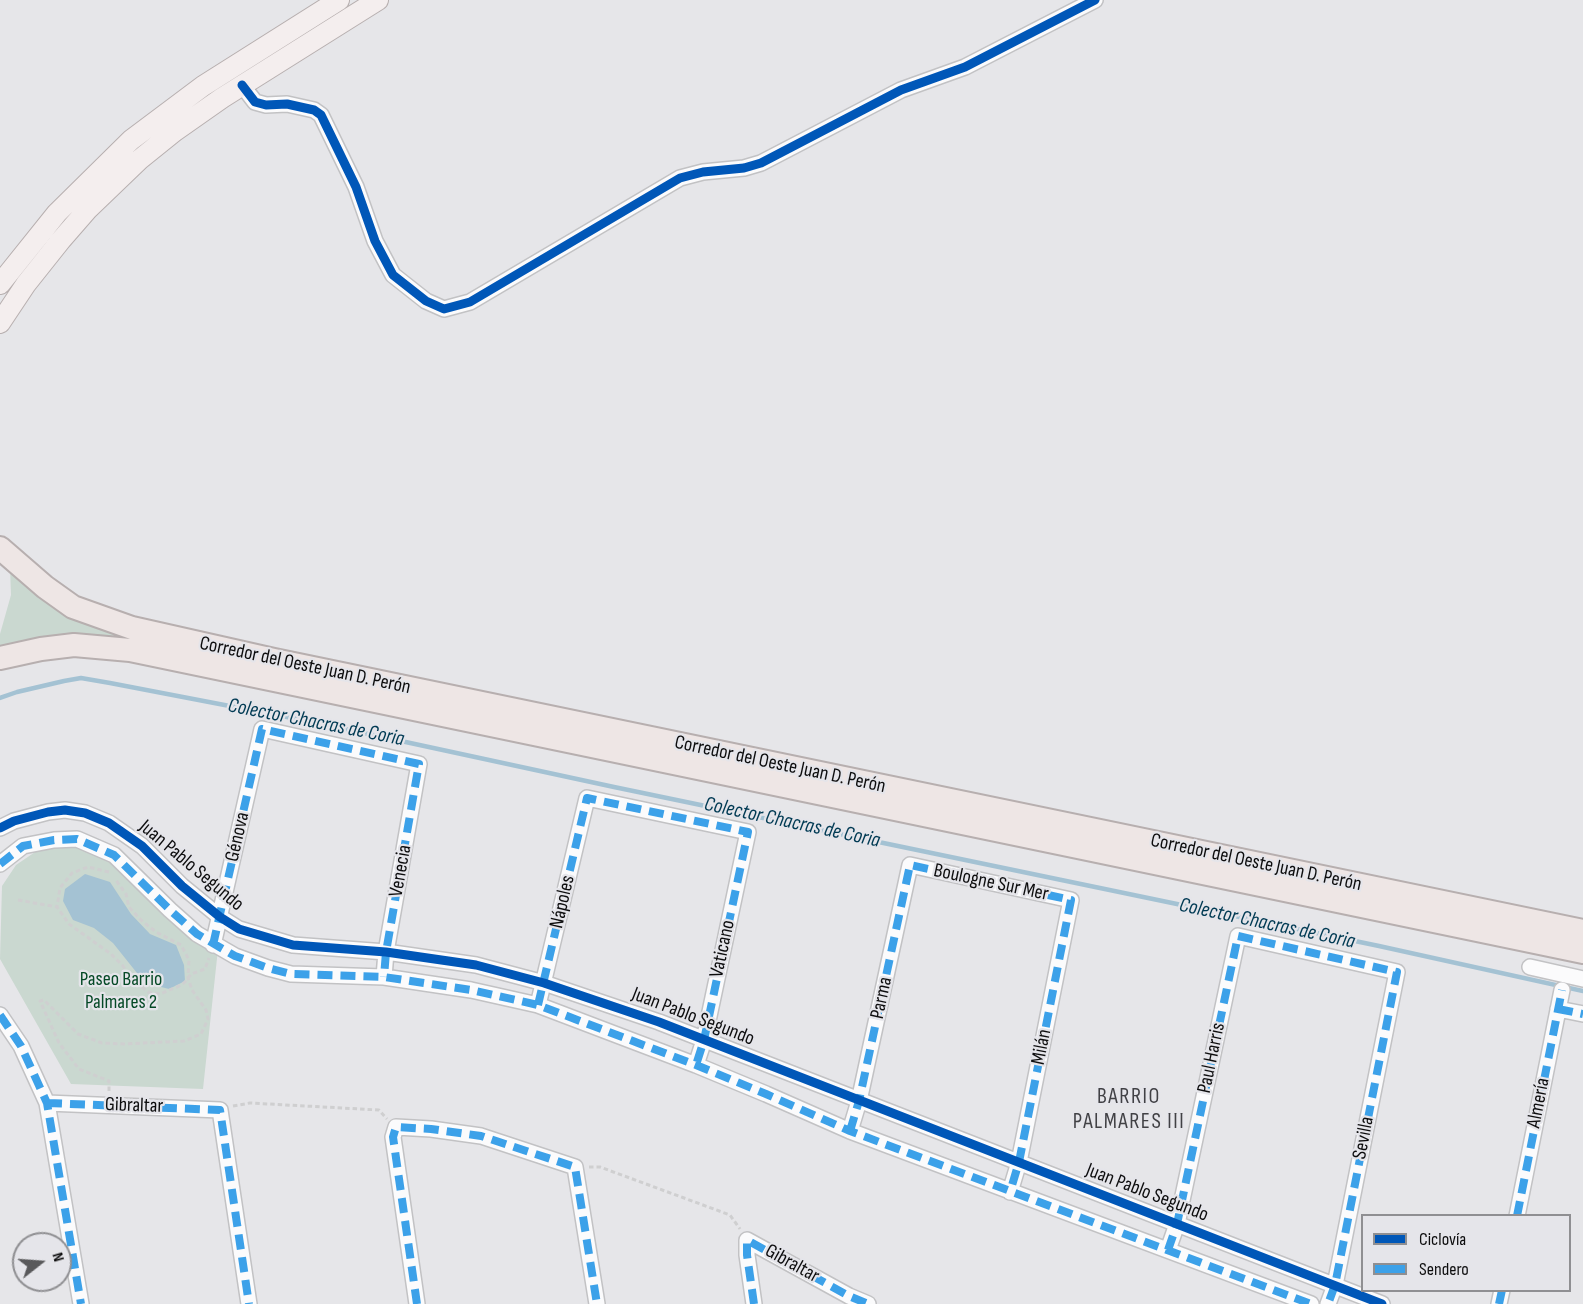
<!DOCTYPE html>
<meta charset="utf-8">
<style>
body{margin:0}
#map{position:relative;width:1583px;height:1304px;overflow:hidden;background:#e6e6e9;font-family:"Sofia Sans Condensed",sans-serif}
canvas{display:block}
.legend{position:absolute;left:1361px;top:1214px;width:210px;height:78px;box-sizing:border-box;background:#e5e5ea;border:2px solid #8f8f92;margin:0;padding:8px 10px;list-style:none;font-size:18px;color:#0d0d0e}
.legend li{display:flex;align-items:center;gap:12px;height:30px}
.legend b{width:30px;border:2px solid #8f8f92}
.north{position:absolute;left:12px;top:1232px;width:60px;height:60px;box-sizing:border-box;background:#e5e5ea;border:2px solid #8f8f92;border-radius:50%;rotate:73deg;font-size:16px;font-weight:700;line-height:24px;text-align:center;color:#0d0d0e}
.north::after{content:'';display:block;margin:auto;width:21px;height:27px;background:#59595b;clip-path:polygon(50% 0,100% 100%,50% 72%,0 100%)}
</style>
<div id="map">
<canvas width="1583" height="1304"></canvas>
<ul class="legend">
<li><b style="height:8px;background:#0057b8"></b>Ciclovía</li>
<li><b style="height:8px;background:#3ca1e9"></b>Sendero</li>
</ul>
<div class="north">N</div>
</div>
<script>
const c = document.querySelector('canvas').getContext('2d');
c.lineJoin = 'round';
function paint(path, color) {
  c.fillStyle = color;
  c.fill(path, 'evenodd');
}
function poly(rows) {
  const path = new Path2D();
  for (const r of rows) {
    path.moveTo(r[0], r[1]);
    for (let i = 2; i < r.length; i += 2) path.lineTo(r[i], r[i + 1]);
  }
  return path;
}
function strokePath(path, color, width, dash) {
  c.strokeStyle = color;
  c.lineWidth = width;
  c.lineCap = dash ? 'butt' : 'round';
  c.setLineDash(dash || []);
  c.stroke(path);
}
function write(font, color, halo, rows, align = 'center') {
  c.font = font + ' "Sofia Sans Condensed",sans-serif';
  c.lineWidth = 4.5;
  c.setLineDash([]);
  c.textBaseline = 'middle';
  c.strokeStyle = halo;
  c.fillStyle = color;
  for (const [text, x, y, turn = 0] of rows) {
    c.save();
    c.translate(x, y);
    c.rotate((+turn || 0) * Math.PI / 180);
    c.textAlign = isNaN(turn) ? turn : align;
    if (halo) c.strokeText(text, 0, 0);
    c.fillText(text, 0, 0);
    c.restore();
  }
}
const green = poly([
 [10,567,135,641,0,650,0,634,11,595],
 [72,843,107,852,218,949,203,1089,71,1084,0,959,2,886,16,865,41,848]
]);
const water = poly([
 [85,874,110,882,131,914,150,934,176,945,184,965,185,981,169,989,145,983,113,943,94,928,73,920,63,901,65,889]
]);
const stream = poly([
 [0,698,17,692,64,681,81,678,110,683,313,722,614,787,1379,946,1583,991]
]);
const path = poly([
 [109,872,88,867,72,873,60,888,57,907,69,924,111,954,123,966,131,978,148,992,160,994,179,986,185,982,191,974,205,969,209,958],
 [18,900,57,907],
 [109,1091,109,1081,79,1069,59,1043,40,1001,44,1000,78,1034,102,1043,125,1044,184,1041,201,1034,208,1019,206,1010,192,990,188,978,189,960,181,945,156,932,141,920,129,907,126,894,115,879],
 [233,1106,250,1103,379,1110,387,1119],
 [589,1167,600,1167,730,1215,740,1229]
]);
const minor = poly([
 [242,85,255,102,266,105,287,104,314,110,321,115,356,187,375,241,393,275,426,301,444,309,470,302,680,178,703,172,744,168,761,163,901,90,965,67,1095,0],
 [0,828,14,821,48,812,65,810,85,813,109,823,142,846,182,886,220,917,239,929,293,945,386,952,476,965,544,983,659,1022,1382,1304],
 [0,864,23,846,54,840,77,839,114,855,170,910,197,934,235,956,268,968,291,974,384,977,471,990,538,1005,696,1065,766,1094,850,1131,1311,1304],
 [213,945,262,729,419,764,386,952,384,977],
 [1530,967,1583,979],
 [538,1005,587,798,748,832,704,1040,696,1065],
 [1558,1009,1583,1014],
 [0,1015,21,1046,47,1103,81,1304],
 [47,1103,220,1110,249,1304],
 [850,1131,859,1101,910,865,1071,900,1019,1162,1010,1192],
 [1517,1216,1562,990],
 [1168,1250,1177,1224,1238,936,1397,972,1335,1285,1328,1304],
 [417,1304,393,1137,396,1127,431,1129,481,1136,575,1167,597,1304],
 [754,1304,747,1255,747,1240,849,1296,868,1304],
 [1499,1304,1502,1290]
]);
const major = poly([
 [0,284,57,213,131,140,203,86,339,0],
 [0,323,26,284,61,240,88,209,139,160,175,131,222,98,378,0]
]);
const highway = poly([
 [0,548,45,587,73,607,132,628,274,660,1583,931],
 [0,658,41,649,74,645,130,650,1583,952]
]);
const quiet = poly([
 [0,864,23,846,54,840,77,839,114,855,170,910,197,934,235,956,268,968,291,974,384,977,471,990,538,1005,696,1065,766,1094,850,1131,1311,1304],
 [213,945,262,729,419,764,386,952,384,977],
 [538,1005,587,798,748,832,704,1040,696,1065],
 [1558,1009,1583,1014],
 [0,1015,21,1046,47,1103,81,1304],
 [47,1103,220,1110,249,1304],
 [850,1131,859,1101,910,865,1071,900,1019,1162,1010,1192],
 [1517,1216,1562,990],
 [1168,1250,1177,1224,1238,936,1397,972,1335,1285,1328,1304],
 [417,1304,393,1137,396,1127,431,1129,481,1136,575,1167,597,1304],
 [754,1304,747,1255,747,1240,849,1296,868,1304],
 [1499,1304,1502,1290]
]);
const cycleway = poly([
 [242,85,255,102,266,105,287,104,314,110,321,115,356,187,375,241,393,275,426,301,444,309,470,302,680,178,703,172,744,168,761,163,901,90,965,67,1095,0],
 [0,828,14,821,48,812,65,810,85,813,109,823,142,846,182,886,220,917,239,929,293,945,386,952,476,965,544,983,659,1022,1382,1304]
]);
const streetNames = [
 ["Corredor del Oeste Juan D. Perón",305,666,12],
 ["Corredor del Oeste Juan D. Perón",780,765,12],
 ["Génova",238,837,-77],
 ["Corredor del Oeste Juan D. Perón",1256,863,12],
 ["Juan Pablo Segundo",191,866,40],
 ["Venecia",401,871,-80],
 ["Boulogne Sur Mer",991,883,12],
 ["Nápoles",563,902,-77],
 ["Vaticano",723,949,-78],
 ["Parma",882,998,-78],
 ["Juan Pablo Segundo",693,1017,21],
 ["Milán",1042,1047,-79],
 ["Paul Harris",1212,1058,-78],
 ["Almería",1539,1103,-79],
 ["Gibraltar",134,1106,2],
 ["Sevilla",1364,1138,-79],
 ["Juan Pablo Segundo",1147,1193,21],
 ["Gibraltar",792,1264,29]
];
const parkNames = [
 ["Paseo Barrio",121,980],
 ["Palmares 2",121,1003]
];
const waterNames = [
 ["Colector Chacras de Coria",316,723,11],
 ["Colector Chacras de Coria",792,823,12],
 ["Colector Chacras de Coria",1267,924,12]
];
const quarterNames = [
 ["BARRIO",1129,1097],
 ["PALMARES III",1129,1122]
];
paint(green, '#cad8d0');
paint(water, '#a4c2d3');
strokePath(stream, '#a4c2d3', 4.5);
strokePath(minor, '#c2c2c4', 18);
strokePath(major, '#b7afaf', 22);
strokePath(highway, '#b7afaf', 26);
strokePath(path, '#cfcfd0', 3, [4.5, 3]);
strokePath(minor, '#fbfbfc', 15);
strokePath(major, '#f4eeee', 20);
strokePath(highway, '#eee6e5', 22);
strokePath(quiet, '#3ca1e9', 8, [15, 8]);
strokePath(cycleway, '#0057b8', 9);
write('20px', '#0d0d0e', '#e5e5ea', streetNames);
write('20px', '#054926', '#e5e5ea', parkNames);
write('italic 21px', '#003a53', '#e5e5ea', waterNames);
c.letterSpacing = '1.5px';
write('22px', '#414145', '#e5e5ea', quarterNames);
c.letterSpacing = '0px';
</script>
